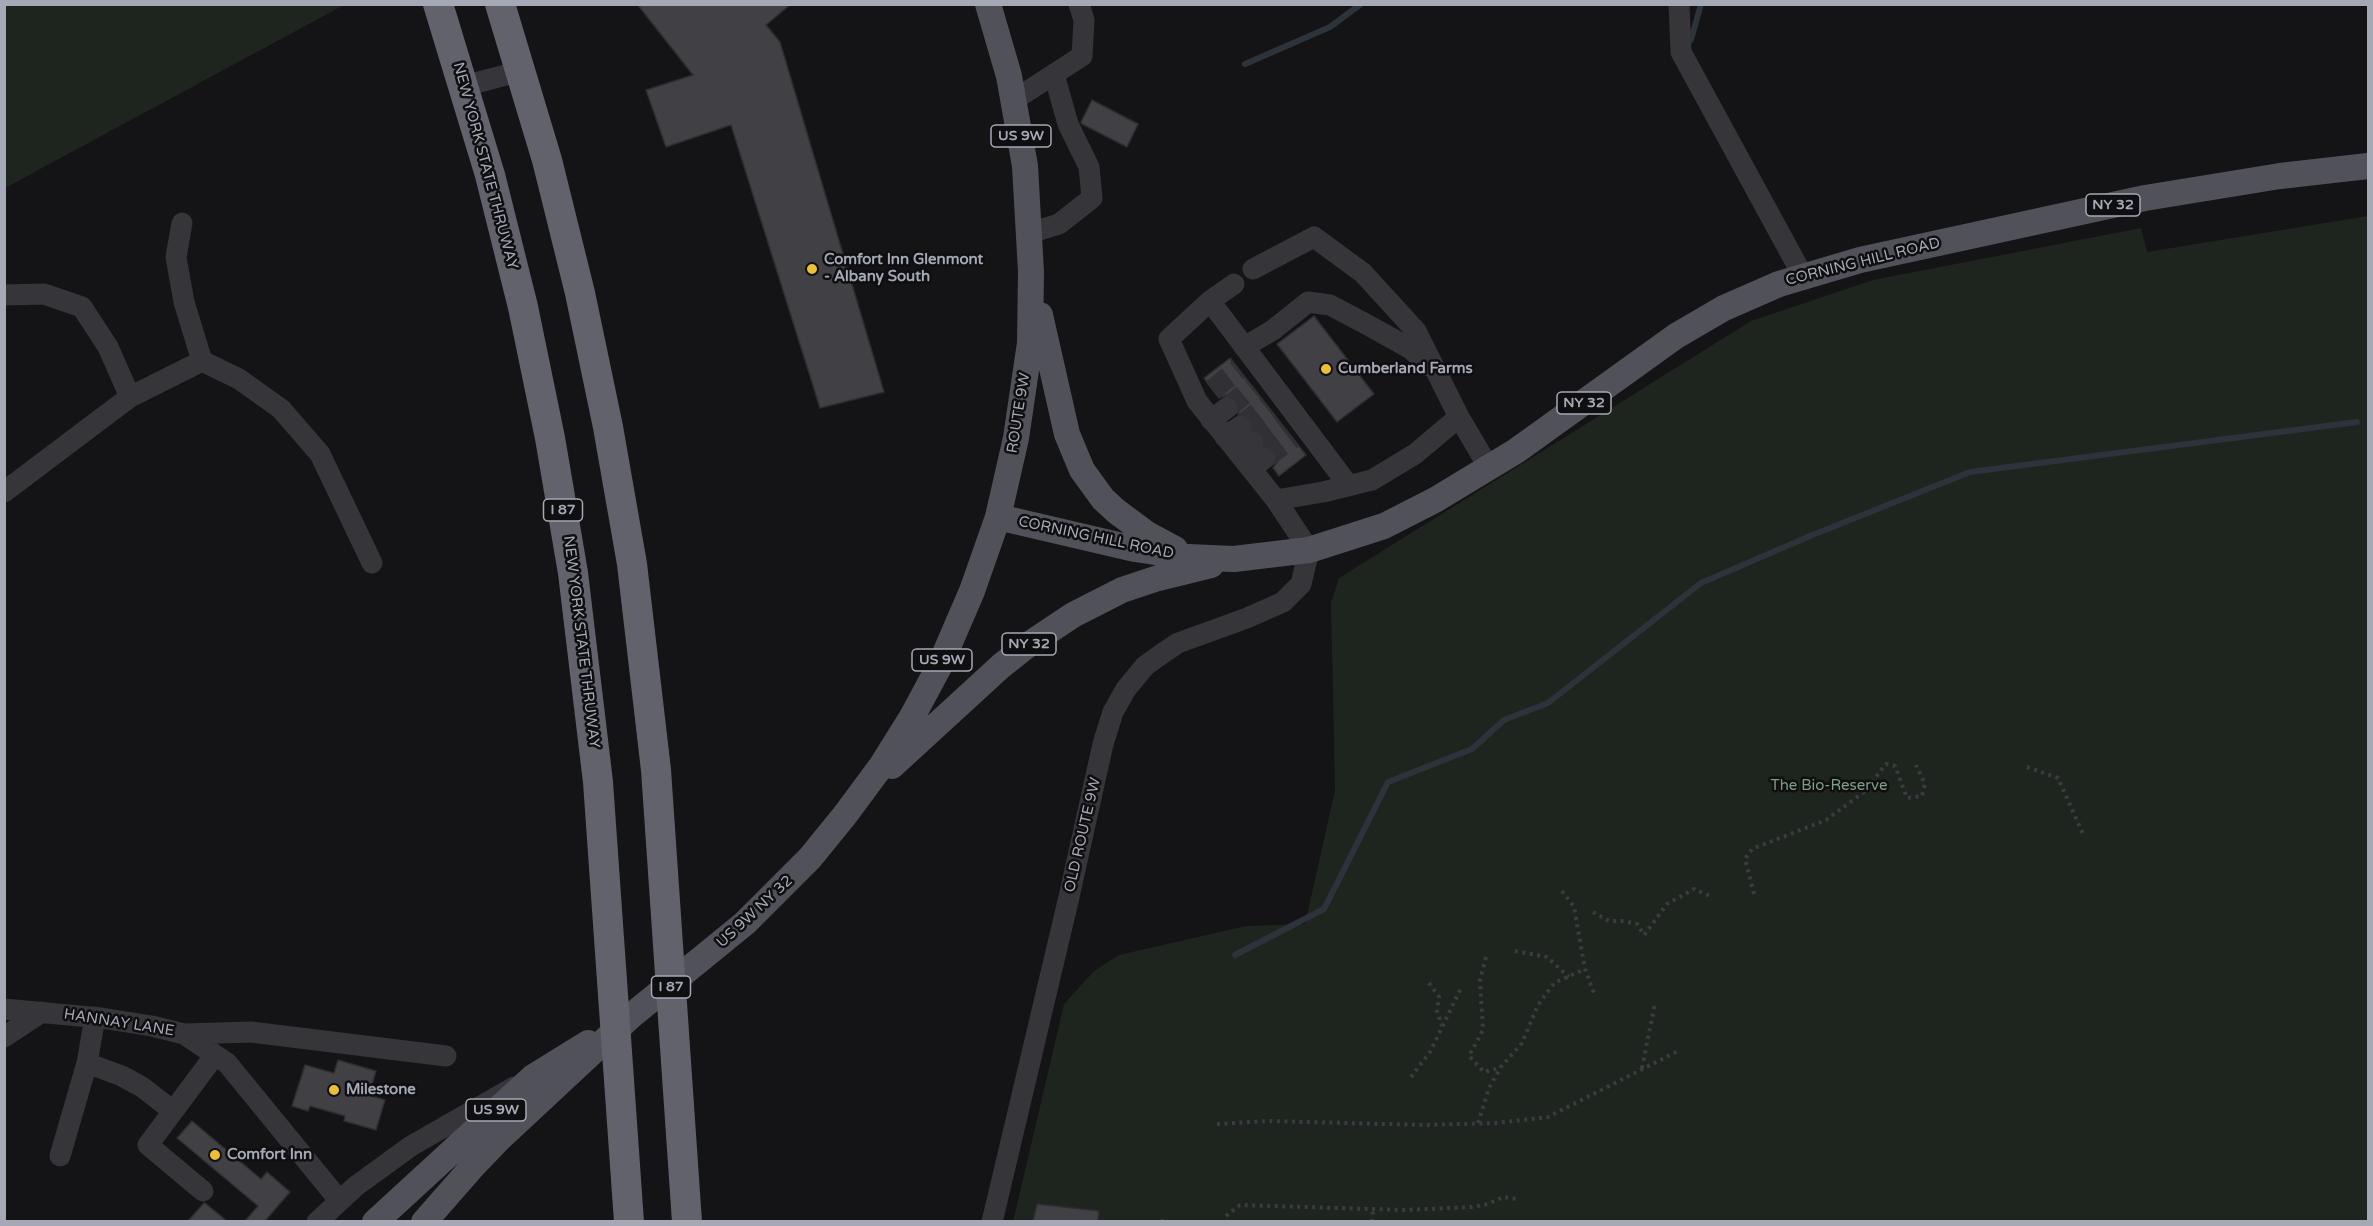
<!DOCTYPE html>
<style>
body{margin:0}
#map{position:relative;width:2373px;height:1226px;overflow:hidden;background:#141315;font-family:"Varela Round",sans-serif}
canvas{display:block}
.frame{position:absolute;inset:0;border:6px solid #a5a9b5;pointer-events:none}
</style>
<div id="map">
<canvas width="2373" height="1226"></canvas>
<div class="frame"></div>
</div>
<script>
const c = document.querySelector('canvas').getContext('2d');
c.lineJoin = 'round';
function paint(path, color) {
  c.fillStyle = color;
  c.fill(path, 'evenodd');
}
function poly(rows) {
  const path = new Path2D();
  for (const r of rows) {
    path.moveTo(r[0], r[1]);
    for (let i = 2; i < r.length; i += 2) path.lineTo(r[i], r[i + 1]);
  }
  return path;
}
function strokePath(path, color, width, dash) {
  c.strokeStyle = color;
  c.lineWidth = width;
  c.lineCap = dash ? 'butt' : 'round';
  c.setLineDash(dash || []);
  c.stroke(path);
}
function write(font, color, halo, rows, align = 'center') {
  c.font = font + ' "Varela Round",sans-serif';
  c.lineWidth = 5;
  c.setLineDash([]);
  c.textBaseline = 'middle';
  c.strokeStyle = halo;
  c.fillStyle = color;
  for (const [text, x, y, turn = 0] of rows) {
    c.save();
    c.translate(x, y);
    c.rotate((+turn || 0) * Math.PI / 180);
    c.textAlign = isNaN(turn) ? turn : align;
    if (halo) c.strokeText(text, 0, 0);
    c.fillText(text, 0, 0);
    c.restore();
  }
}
const green = poly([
 [5,4,344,4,344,5,5,188],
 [2368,216,2368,1221,1013,1222,1064,1004,1094,971,1119,955,1246,926,1305,924,1335,790,1331,603,1339,578,1751,321,1873,280,2141,228,2147,252]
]);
const stream = poly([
 [1691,40,1701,4],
 [1245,64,1330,27,1361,4],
 [1235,955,1324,909,1388,782,1472,749,1504,720,1548,703,1701,583,1810,536,1970,472,2357,422]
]);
const building = poly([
 [637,4,791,4,766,25,780,42,884,392,820,408,731,125,666,147,646,90,693,75,637,4],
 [1092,100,1138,124,1127,147,1082,124,1081,122,1092,100],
 [1314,316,1374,394,1337,422,1277,344,1314,316],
 [1230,358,1306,455,1279,476,1273,468,1277,462,1275,451,1265,446,1264,435,1253,429,1251,418,1246,414,1238,414,1240,406,1233,397,1226,395,1219,398,1204,378,1230,358],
 [338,1060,376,1071,369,1095,385,1100,376,1130,344,1121,345,1116,310,1106,308,1111,292,1106,305,1065,334,1073,338,1060],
 [192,1121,261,1179,267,1172,290,1192,265,1221,245,1221,258,1206,177,1138,192,1121],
 [204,1203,205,1203,227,1221,188,1221,204,1203],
 [1037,1204,1099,1211,1098,1221,1033,1221,1037,1204]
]);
const minorTunnel = poly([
 [1212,390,1239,369],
 [1227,408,1253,387],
 [1241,426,1267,405],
 [1253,442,1280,422],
 [1265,458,1292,438]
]);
const path = poly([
 [2027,767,2058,778,2083,834],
 [1562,891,1574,907,1585,969,1595,996],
 [1754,894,1745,859,1752,849,1826,820,1864,792,1886,764,1895,766,1907,798,1922,796,1925,784,1916,765],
 [1593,912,1609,921,1622,921,1637,924,1644,935,1667,904,1694,889,1710,896],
 [1515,951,1547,957,1569,977],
 [1486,957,1480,980,1483,1030,1469,1056,1484,1072,1500,1068],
 [1429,983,1439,997,1437,1011,1442,1026],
 [1642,1068,1655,1003],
 [1411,1077,1430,1052,1461,988],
 [1478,1123,1489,1088,1501,1067,1522,1043,1538,1005,1554,983,1585,969],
 [1217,1124,1268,1121,1424,1125,1496,1123,1548,1117,1678,1051],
 [1226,1216,1240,1205,1404,1210,1472,1207,1488,1204,1503,1197,1517,1199],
 [1162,1222,1164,1217],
 [1372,1222,1373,1209]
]);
const minor = poly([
 [1679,4,1681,52,1803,276],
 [464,86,521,71],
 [1014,100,1082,56,1084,20,1079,4],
 [182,223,176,257,184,302,202,361,239,379,281,409,320,454,372,563],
 [1030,233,1059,224,1092,198,1089,167,1068,124,1054,74],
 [1253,269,1314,237,1363,273,1416,331,1459,417,1489,468],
 [4,295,44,294,82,307,108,347,130,397,4,492],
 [1210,301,1349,486],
 [1244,347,1273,330,1308,302,1330,305,1366,324,1411,349,1429,366],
 [130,397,202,361],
 [1211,420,1227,408],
 [1225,437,1241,426],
 [1238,453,1253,442],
 [1251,469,1265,458],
 [1276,500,1323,492,1372,480,1415,454,1459,417],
 [4,1009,101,1018,152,1026,184,1034,227,1063,339,1200],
 [95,1017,87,1063,122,1076,142,1087,173,1111],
 [184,1034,251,1032,446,1056],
 [4,1037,42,1012],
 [60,1156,87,1063],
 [203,1191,148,1145,215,1055],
 [317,1222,356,1186,411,1146,514,1087],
 [992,1222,1069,897,1103,744,1113,712,1126,689,1145,666,1163,653,1178,643,1247,618,1283,602,1301,584,1309,550,1276,500,1197,401,1169,339,1210,301,1234,284]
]);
const major = poly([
 [1040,315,1067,434,1082,470,1103,499,1116,511,1147,534,1175,549],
 [998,517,1135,549,1188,557,1234,559,1309,550,1384,526,1435,500,1516,451,1676,336,1724,308,1779,284,1860,260,2145,198,2280,176,2368,166],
 [892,766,1001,666,1025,647,1073,615,1122,590,1158,578,1211,565],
 [375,1222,533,1077,588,1043],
 [424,1222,474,1165,499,1139,631,1016,745,923,810,858,845,815,882,765,912,717,941,663,972,591,998,517,1016,438,1030,343,1031,272,1025,166,1009,76,988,4]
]);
const highway = poly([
 [438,4,490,175,523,307,550,438,573,573,598,782,629,1222],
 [500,4,547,160,580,293,608,427,632,564,656,770,687,1222]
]);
const markers = [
 [812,269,6,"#edbf34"],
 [1326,369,6,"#edbf34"],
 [334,1090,6,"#edbf34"],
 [215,1155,6,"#edbf34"]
];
const shields = [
 [1021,136,60],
 [2113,205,54],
 [1584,403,54],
 [563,510,39],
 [1029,644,54],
 [942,660,60],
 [671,987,39],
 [496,1110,60]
];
const shieldNames = [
 ["US 9W",1021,136],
 ["NY 32",2113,205],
 ["NY 32",1584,403],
 ["I 87",563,510],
 ["NY 32",1029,644],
 ["US 9W",942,660],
 ["I 87",671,987],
 ["US 9W",496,1110]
];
const streetNames = [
 ["NEW YORK STATE THRUWAY",485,166,75],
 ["CORNING HILL ROAD",1863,262,-14],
 ["ROUTE 9W",1019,413,-81],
 ["CORNING HILL ROAD",1096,538,12],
 ["NEW YORK STATE THRUWAY",581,642,83],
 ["OLD ROUTE 9W",1083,835,-77],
 ["US 9W NY 32",755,912,-43],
 ["HANNAY LANE",119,1023,9]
];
const poiNames = [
 ["Comfort Inn Glenmont",824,260],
 ["- Albany South",824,277],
 ["Cumberland Farms",1338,369],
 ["Milestone",346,1090],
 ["Comfort Inn",227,1155]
];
const parkNames = [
 ["The Bio-Reserve",1829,786]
];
paint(green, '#1e251f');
strokePath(stream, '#2c333a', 6);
paint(building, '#404045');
strokePath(building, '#2e2d31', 1.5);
strokePath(minorTunnel, '#313135', 21, [21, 10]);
strokePath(path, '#3b3c41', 4, [3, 4.5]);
strokePath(minor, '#35353a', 21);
strokePath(major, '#515259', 26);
strokePath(highway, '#61626b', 30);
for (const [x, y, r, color] of markers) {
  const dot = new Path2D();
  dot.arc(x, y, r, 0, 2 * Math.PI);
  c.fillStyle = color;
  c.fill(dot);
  strokePath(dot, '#0f0e10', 2);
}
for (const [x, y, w] of shields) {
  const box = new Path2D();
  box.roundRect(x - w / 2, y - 11, w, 22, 4.5);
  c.fillStyle = '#0f0e10';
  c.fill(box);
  strokePath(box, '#a5a9b5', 1.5);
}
write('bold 14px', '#a5a9b5', null, shieldNames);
write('15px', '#a5a9b5', '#0f0e10', streetNames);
write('bold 15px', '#a5a9b5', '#0f0e10', poiNames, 'left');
write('15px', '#7da082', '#0f0e10', parkNames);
</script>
